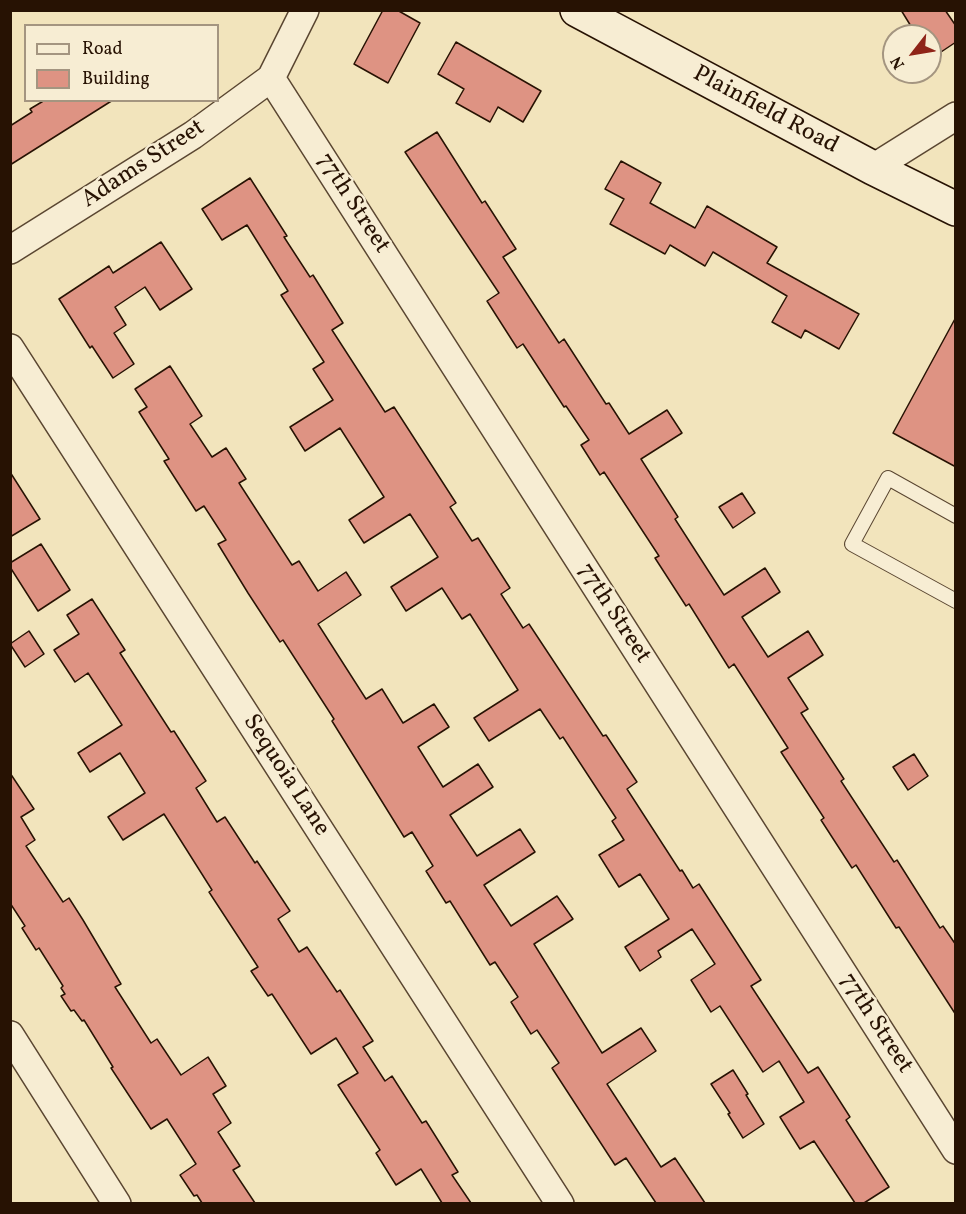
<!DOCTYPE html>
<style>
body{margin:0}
#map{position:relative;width:966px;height:1214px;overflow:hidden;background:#f2e4bc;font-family:Vollkorn,serif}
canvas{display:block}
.frame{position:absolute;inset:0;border:12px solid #271203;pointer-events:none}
.legend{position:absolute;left:24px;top:24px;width:195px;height:78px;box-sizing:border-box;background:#f7edd3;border:2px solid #a49580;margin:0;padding:8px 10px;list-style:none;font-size:18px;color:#271203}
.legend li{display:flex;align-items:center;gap:12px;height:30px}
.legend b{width:30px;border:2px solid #a49580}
.north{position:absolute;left:882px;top:24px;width:60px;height:60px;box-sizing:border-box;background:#f7edd3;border:2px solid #a49580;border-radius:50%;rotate:239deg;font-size:16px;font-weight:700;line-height:24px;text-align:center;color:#271203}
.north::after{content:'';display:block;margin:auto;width:21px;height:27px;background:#8f2418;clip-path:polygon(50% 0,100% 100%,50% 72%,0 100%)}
</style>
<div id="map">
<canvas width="966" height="1214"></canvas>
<div class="frame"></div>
<ul class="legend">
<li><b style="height:8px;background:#f7edd3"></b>Road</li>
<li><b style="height:16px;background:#de9383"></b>Building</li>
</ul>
<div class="north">N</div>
</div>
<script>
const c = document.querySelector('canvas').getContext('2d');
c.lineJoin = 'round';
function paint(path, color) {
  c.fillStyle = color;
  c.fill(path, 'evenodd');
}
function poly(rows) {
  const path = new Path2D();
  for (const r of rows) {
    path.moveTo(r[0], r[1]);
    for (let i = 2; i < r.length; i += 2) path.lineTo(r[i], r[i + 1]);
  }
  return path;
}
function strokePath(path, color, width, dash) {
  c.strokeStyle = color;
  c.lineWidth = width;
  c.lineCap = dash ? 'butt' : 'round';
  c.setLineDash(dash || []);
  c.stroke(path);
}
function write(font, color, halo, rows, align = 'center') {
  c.font = font + ' Vollkorn,serif';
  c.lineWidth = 5;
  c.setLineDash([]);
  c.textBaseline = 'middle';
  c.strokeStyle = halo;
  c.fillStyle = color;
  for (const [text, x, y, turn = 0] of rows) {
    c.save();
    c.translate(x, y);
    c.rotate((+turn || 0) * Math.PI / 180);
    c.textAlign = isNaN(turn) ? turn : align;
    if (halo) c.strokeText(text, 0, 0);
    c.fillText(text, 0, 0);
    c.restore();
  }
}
const building = poly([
 [383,10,397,10,420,23,388,83,354,64,383,10],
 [901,10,945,10,956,26,956,42,932,58,930,36,917,36,901,10],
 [456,42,541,91,523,122,498,107,490,122,456,103,464,89,438,74,456,42],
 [45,100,113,100,10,165,10,126,32,112,30,109,45,100],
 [437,132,482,203,485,201,516,249,503,257,559,343,564,339,606,404,609,403,629,434,667,410,682,433,641,459,678,517,675,519,724,595,765,568,780,592,742,617,768,657,808,631,823,655,788,678,808,709,801,713,844,779,841,781,894,862,897,860,940,928,943,926,956,945,956,1015,899,927,896,928,856,865,852,868,821,820,824,818,781,752,788,748,734,664,729,668,689,604,686,606,655,558,659,556,604,472,600,475,581,445,589,440,566,406,564,407,523,344,517,348,487,301,499,293,405,152,437,132],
 [621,161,661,183,650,203,695,228,707,206,777,247,767,263,859,314,839,349,805,330,801,338,772,322,787,296,713,252,705,266,670,245,665,254,610,224,624,199,605,189,621,161],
 [250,178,287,236,284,237,310,277,313,275,343,323,332,330,385,412,394,407,456,503,450,507,472,541,478,538,510,588,501,594,523,628,529,624,603,736,606,735,637,782,627,789,680,871,682,870,693,888,699,884,761,980,751,986,808,1073,818,1067,850,1117,846,1120,889,1187,864,1203,855,1203,814,1141,800,1149,780,1117,804,1102,779,1061,763,1072,720,1006,711,1012,691,980,715,964,692,929,658,951,661,957,640,971,625,947,669,919,640,874,619,887,599,855,624,840,612,821,616,818,563,737,560,739,540,709,489,741,474,718,518,690,470,614,462,619,442,588,406,611,391,587,438,557,410,514,364,543,349,520,384,497,340,428,305,451,290,427,333,400,313,369,324,362,281,295,288,291,247,225,222,240,202,209,250,178],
 [161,242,192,289,160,310,145,287,115,307,126,325,114,333,134,364,113,378,92,346,90,348,59,299,109,266,113,273,161,242],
 [956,317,956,467,893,433,956,317],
 [170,366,202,416,190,424,212,457,226,448,246,479,239,483,292,565,299,561,318,591,346,572,361,595,318,624,366,699,382,689,403,723,434,704,449,727,418,747,443,787,478,764,493,787,450,815,477,856,520,829,535,852,484,885,511,926,557,896,573,919,534,944,602,1053,641,1028,656,1051,607,1084,661,1167,675,1158,705,1203,656,1203,626,1158,615,1165,552,1068,559,1063,537,1030,531,1034,511,1002,518,997,495,962,490,965,450,901,446,903,426,871,433,866,412,832,404,837,332,721,334,719,283,640,280,642,248,593,218,544,226,540,204,506,196,511,164,461,169,459,139,412,147,407,135,389,170,366],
 [10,472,40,519,10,537,10,472],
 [742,493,755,513,733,528,719,507,742,493],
 [41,544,70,590,38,611,10,567,10,563,41,544],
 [92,599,125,650,120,653,171,732,174,731,206,781,196,788,217,822,225,817,255,863,257,861,290,911,278,919,299,952,307,947,337,992,340,990,373,1041,363,1047,385,1081,392,1076,422,1123,426,1121,458,1172,452,1175,471,1203,442,1203,421,1169,396,1185,376,1153,380,1150,338,1085,358,1073,336,1038,311,1054,272,994,268,996,251,971,258,967,209,892,212,890,164,814,123,840,108,817,145,793,120,753,90,772,78,753,122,725,88,673,75,682,54,650,79,634,67,615,92,599],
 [29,631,44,654,25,667,10,644,29,631],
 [914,754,928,776,908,790,893,767,914,754],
 [10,773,34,809,21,817,35,840,26,846,63,902,69,898,83,920,121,984,115,987,151,1043,157,1039,181,1075,208,1057,226,1086,213,1094,231,1123,218,1132,240,1166,233,1170,255,1203,202,1203,197,1195,194,1196,180,1175,196,1164,167,1119,151,1129,111,1068,113,1067,84,1020,82,1021,74,1010,71,1011,61,996,65,994,61,988,63,986,39,948,36,950,22,928,25,926,10,903,10,773],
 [733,1070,748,1094,746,1095,764,1124,743,1138,728,1114,730,1113,711,1084,733,1070]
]);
const service = poly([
 [956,516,888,478,852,544,956,601]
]);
const minor = poly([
 [271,78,956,1150],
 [873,168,956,116],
 [10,250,193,135,271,78,305,10],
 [10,348,560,1204],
 [10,1035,117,1204]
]);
const secondary = poly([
 [577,10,873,168,956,209]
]);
const streetNames = [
 ["Plainfield Road",765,111,28],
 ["Adams Street",144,165,-33],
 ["77th Street",352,204,57],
 ["77th Street",613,614,57],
 ["Sequoia Lane",285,776,57],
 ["77th Street",875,1024,57]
];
paint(building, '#de9383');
strokePath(building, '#271203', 1.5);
strokePath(service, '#5a4631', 16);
strokePath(minor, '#5a4631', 30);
strokePath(secondary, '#271203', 36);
strokePath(service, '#f7edd3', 14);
strokePath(minor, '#f7edd3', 27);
strokePath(secondary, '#f7edd3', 33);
write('24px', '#271203', '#f7edd3', streetNames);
</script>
